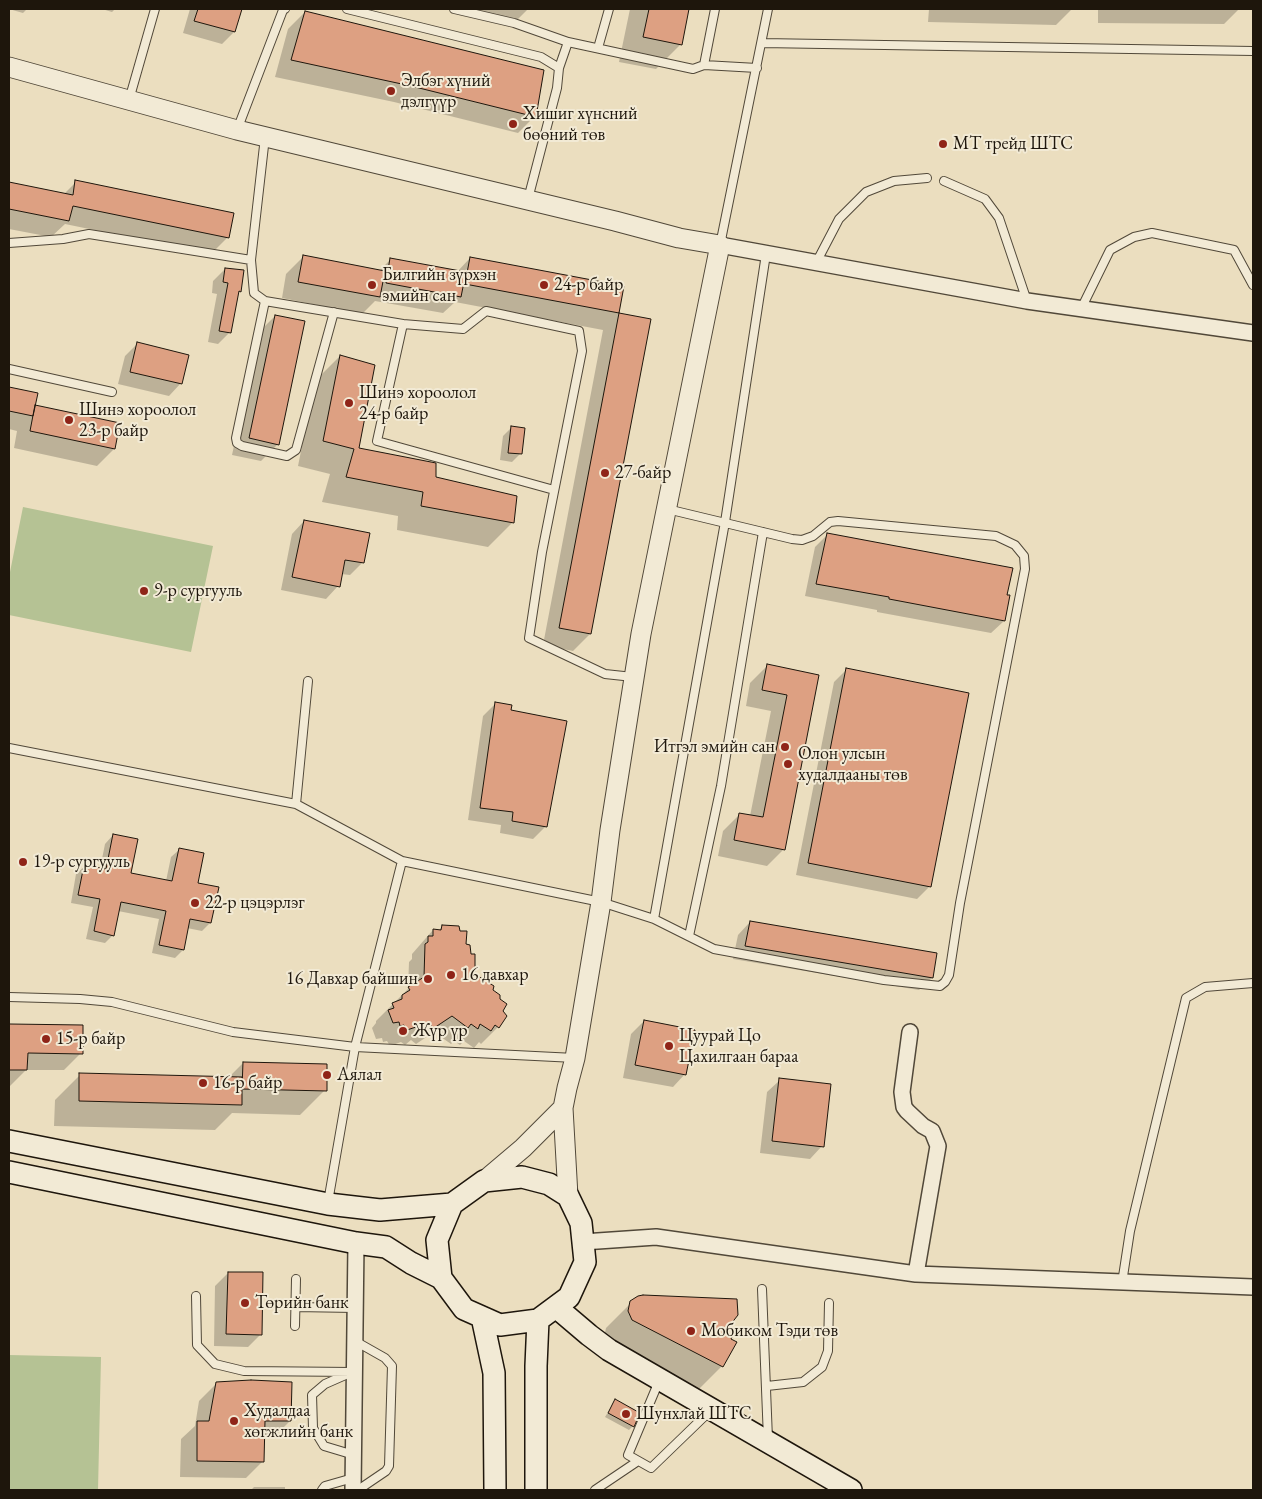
<!DOCTYPE html>
<meta charset="utf-8">
<style>
body{margin:0}
#map{position:relative;width:1262px;height:1499px;overflow:hidden;background:#ebdebf;font-family:"EB Garamond",serif}
canvas{display:block}
.frame{position:absolute;inset:0;border:10px solid #1e160c;pointer-events:none}
</style>
<div id="map">
<canvas width="1262" height="1499"></canvas>
<div class="frame"></div>
</div>
<script>
const c = document.querySelector('canvas').getContext('2d');
c.lineJoin = 'round';
function paint(path, color) {
  c.fillStyle = color;
  c.fill(path, 'evenodd');
}
function poly(rows) {
  const path = new Path2D();
  for (const r of rows) {
    path.moveTo(r[0], r[1]);
    for (let i = 2; i < r.length; i += 2) path.lineTo(r[i], r[i + 1]);
  }
  return path;
}
function strokePath(path, color, width, dash) {
  c.strokeStyle = color;
  c.lineWidth = width;
  c.lineCap = dash ? 'butt' : 'round';
  c.setLineDash(dash || []);
  c.stroke(path);
}
function write(font, color, halo, rows, align = 'center') {
  c.font = font + ' "EB Garamond",serif';
  c.lineWidth = 4;
  c.setLineDash([]);
  c.textBaseline = 'middle';
  c.strokeStyle = halo;
  c.fillStyle = color;
  for (const [text, x, y, turn = 0] of rows) {
    c.save();
    c.translate(x, y);
    c.rotate((+turn || 0) * Math.PI / 180);
    c.textAlign = isNaN(turn) ? turn : align;
    if (halo) c.strokeText(text, 0, 0);
    c.fillText(text, 0, 0);
    c.restore();
  }
}
const green = poly([
 [23,507,213,546,191,652,9,615,9,577],
 [9,1355,101,1357,98,1490,9,1490]
]);
const shadow = poly([
 [9,9,27,9,23,13],
 [102,9,115,9,112,12],
 [190,9,241,9,234,32,222,44,183,33],
 [474,9,528,9,514,23,473,12],
 [630,9,688,9,681,44,656,69,619,62],
 [929,9,1072,9,1056,25,928,22],
 [1098,9,1239,9,1224,24,1098,23],
 [305,12,535,116,518,133,394,102,275,77,288,29],
 [76,182,228,237,211,254,65,224,51,237,9,229,9,183,64,194],
 [303,257,379,271,391,259,457,272,470,258,623,287,618,314,650,320,590,634,573,651,543,645,603,330,455,302,443,313,375,301,362,314,282,298,286,274],
 [225,269,240,291,238,293,230,332,218,344,208,342,217,294,212,293,213,281],
 [275,316,278,444,261,461,232,455,258,333],
 [138,343,181,383,169,396,118,384,125,356],
 [340,356,357,449,435,478,513,522,488,547,397,530,398,516,322,502,330,474,298,466,315,381],
 [9,388,36,394,33,409,114,449,97,466,14,448,17,431,9,429],
 [511,428,520,454,512,462,500,460,503,436],
 [304,521,368,534,362,563,350,575,341,574,338,586,326,599,281,590,292,534],
 [828,534,1008,596,1004,621,991,633,877,612,877,610,805,596,815,547],
 [767,666,818,676,784,849,767,866,718,856,723,831,740,814,750,816,771,711,746,706,750,683],
 [846,670,930,886,917,899,796,875,834,682],
 [496,703,509,712,546,826,533,839,500,833,501,825,468,820,483,716],
 [113,835,129,874,166,881,171,857,180,849,197,884,210,923,202,931,187,928,183,950,175,958,152,953,159,919,118,911,113,935,105,943,86,939,93,907,71,903,76,874,85,866,100,869,105,844],
 [750,922,932,978,919,990,733,959,738,935],
 [443,926,465,945,473,975,492,991,501,1011,498,1027,481,1044,479,1042,474,1048,464,1041,460,1045,454,1041,451,1044,434,1032,416,1044,411,1040,405,1045,401,1042,390,1046,387,1041,383,1042,382,1038,376,1039,372,1028,376,1023,376,1021,408,989,409,962,412,959,412,954,433,930,438,931],
 [644,1021,685,1074,673,1087,623,1078,631,1034],
 [9,1025,82,1026,81,1053,64,1070,26,1070,9,1087],
 [243,1063,325,1090,300,1115,232,1113,215,1130,54,1126,55,1100,80,1075,228,1078],
 [780,1080,822,1146,810,1159,760,1153,767,1092],
 [228,1273,260,1335,248,1347,214,1346,215,1286],
 [635,1299,726,1329,722,1366,697,1391,604,1337,606,1328],
 [216,1384,290,1421,273,1438,263,1437,263,1461,246,1478,180,1477,181,1439,195,1426,199,1401],
 [615,1401,633,1426,629,1430,605,1417],
 [254,1487,285,1487,285,1490,251,1490]
]);
const building = poly([
 [198,9,242,9,235,32,194,21,198,9],
 [649,9,689,9,682,45,643,37,649,9],
 [305,11,544,70,536,117,411,86,291,60,305,11],
 [75,180,234,213,229,238,73,206,69,221,9,209,9,182,73,195,75,180],
 [303,255,385,271,380,297,298,282,303,255],
 [470,257,624,286,619,313,465,284,470,257],
 [390,258,466,272,461,297,386,283,390,258],
 [225,268,244,270,241,292,239,291,231,333,219,331,228,283,223,282,225,268],
 [619,313,651,319,591,634,559,628,619,313],
 [275,315,305,321,279,445,249,438,275,315],
 [137,342,189,355,182,384,130,372,137,342],
 [340,355,375,365,359,448,436,463,436,477,517,496,514,523,421,506,423,492,346,477,354,449,323,441,340,355],
 [9,387,38,393,33,416,9,411,9,387],
 [35,405,120,423,115,449,30,431,35,405],
 [511,426,525,428,522,454,508,453,511,426],
 [304,520,370,533,364,563,345,560,340,587,292,577,304,520],
 [827,533,1013,568,1007,595,1010,595,1005,621,889,599,889,597,816,584,827,533],
 [767,664,819,675,785,850,734,840,739,813,763,817,787,695,762,690,767,664],
 [846,668,969,693,931,887,808,863,846,668],
 [495,702,512,705,511,710,567,721,547,827,512,821,513,812,480,808,495,702],
 [113,834,138,839,131,873,172,881,179,848,204,853,198,883,219,887,211,923,190,919,184,950,159,945,166,911,121,902,114,936,94,931,100,899,78,895,84,865,106,869,113,834],
 [750,921,937,953,933,978,745,946,750,921],
 [442,925,459,926,460,931,467,931,466,944,470,945,471,954,475,954,475,974,494,986,493,990,500,995,500,999,507,1004,503,1011,507,1016,499,1028,495,1025,491,1031,480,1024,478,1029,471,1024,468,1028,452,1016,434,1028,429,1024,422,1029,419,1026,407,1030,404,1025,400,1026,399,1022,393,1023,388,1010,394,1008,392,1003,402,999,402,995,410,990,408,987,424,977,425,944,428,942,428,936,433,936,433,929,441,930,442,925],
 [644,1020,695,1030,686,1075,635,1065,644,1020],
 [9,1024,83,1025,83,1054,28,1053,27,1070,9,1070,9,1024],
 [243,1062,327,1064,327,1091,242,1089,243,1062],
 [79,1073,242,1077,242,1105,79,1101,79,1073],
 [779,1078,831,1084,824,1147,772,1141,779,1078],
 [228,1272,263,1272,262,1335,226,1334,228,1272],
 [643,1295,737,1299,738,1315,727,1329,734,1332,731,1339,737,1342,723,1367,632,1320,628,1311,630,1301,638,1296,643,1295],
 [251,1380,292,1382,291,1421,265,1421,264,1462,197,1461,197,1421,209,1421,216,1382,251,1380],
 [615,1399,640,1413,634,1427,608,1413,615,1399]
]);
const service = poly([
 [347,9,541,57,559,68,557,88,528,199],
 [454,9,514,23,568,42,559,68],
 [568,42,693,69,704,65,757,68],
 [762,43,1253,51],
 [598,48,609,9],
 [704,65,715,9],
 [129,100,155,9],
 [237,130,283,10,285,9],
 [265,137,251,260,254,293,265,301,403,324],
 [944,181,985,199,999,218,1027,301],
 [9,243,63,239,89,234,251,260],
 [720,245,768,9],
 [816,263,839,219,866,192,894,181,927,178],
 [265,301,236,438,237,443,242,446,287,456,296,450,334,312],
 [1081,309,1110,250,1134,237,1152,233,1234,250,1253,285],
 [9,369,112,392],
 [554,490,377,441,403,324,463,329,486,311,579,331,582,351,542,552,529,638,605,674,633,677],
 [308,681,296,804,402,861,601,902,654,919,714,949,884,980,940,986,945,982,949,975,960,903,1025,569,1024,556,1015,545,996,536,838,521,830,522,813,536,802,540,792,539,667,509],
 [9,748,296,804],
 [654,919,725,522,766,254],
 [689,936,721,786,763,532],
 [9,997,80,999,112,1002,233,1032,355,1047,575,1058],
 [328,1202,355,1047,402,861],
 [1122,1283,1130,1231,1186,998,1205,987,1253,983],
 [762,1289,768,1439],
 [196,1296,197,1345,215,1364,244,1371,354,1372],
 [295,1307,355,1308],
 [295,1326,296,1279],
 [355,1341,385,1358,392,1366,389,1466,386,1471,358,1490],
 [350,1373,325,1384,312,1395,313,1428,324,1446,354,1455],
 [659,1381,628,1455,651,1468,711,1410],
 [767,1386,803,1382,822,1367,828,1351,829,1303],
 [322,1490,325,1486,353,1478],
 [595,1490,638,1461]
]);
const minor = poly([
 [720,245,1027,301,1253,333],
 [910,1032,902,1092,904,1107,907,1111,923,1126,932,1131,938,1146,916,1274],
 [583,1242,656,1237,916,1274,1253,1287],
 [353,1490,356,1243]
]);
const tertiary = poly([
 [9,67,237,130,615,221,679,238,720,245,641,634,610,830,601,902,575,1058,567,1088,563,1108,568,1196],
 [484,1181,523,1148,563,1108]
]);
const secondary = poly([
 [9,1141,328,1204,380,1210,452,1204],
 [9,1172,356,1243,386,1247,411,1263,441,1278],
 [522,1177,549,1184,568,1196,581,1223,585,1262,569,1297,538,1320,500,1325,464,1309,441,1278,437,1240,452,1204,484,1181,522,1177],
 [556,1307,589,1335,609,1350,851,1490],
 [482,1317,494,1373,495,1490],
 [536,1490,536,1366,538,1320]
]);
const markers = [
 [391,91,5,"#8f2418"],
 [513,124,5,"#8f2418"],
 [943,144,5,"#8f2418"],
 [372,285,5,"#8f2418"],
 [544,285,5,"#8f2418"],
 [349,403,5,"#8f2418"],
 [69,420,5,"#8f2418"],
 [605,473,5,"#8f2418"],
 [144,591,5,"#8f2418"],
 [785,747,5,"#8f2418"],
 [788,764,5,"#8f2418"],
 [23,862,5,"#8f2418"],
 [195,903,5,"#8f2418"],
 [451,975,5,"#8f2418"],
 [428,979,5,"#8f2418"],
 [403,1031,5,"#8f2418"],
 [46,1039,5,"#8f2418"],
 [669,1046,5,"#8f2418"],
 [327,1075,5,"#8f2418"],
 [203,1083,5,"#8f2418"],
 [245,1303,5,"#8f2418"],
 [691,1331,5,"#8f2418"],
 [626,1414,5,"#8f2418"],
 [234,1421,5,"#8f2418"]
];
const poiNames = [
 ["Элбэг хүний",401,81],
 ["дэлгүүр",401,102],
 ["Хишиг хүнсний",523,114],
 ["бөөний төв",523,135],
 ["МТ трейд ШТС",953,144],
 ["Билгийн зүрхэн",382,275],
 ["эмийн сан",382,296],
 ["24-р байр",554,285],
 ["Шинэ хороолол",359,393],
 ["24-р байр",359,414],
 ["Шинэ хороолол",79,410],
 ["23-р байр",79,431],
 ["27-байр",615,473],
 ["9-р сургууль",154,591],
 ["Итгэл эмийн сан",775,747,"right"],
 ["Олон улсын",798,754],
 ["худалдааны төв",798,775],
 ["19-р сургууль",33,862],
 ["22-р цэцэрлэг",205,903],
 ["16 давхар",461,975],
 ["16 Давхар байшин",418,979,"right"],
 ["Жүр үр",413,1031],
 ["Цуурай Цо",679,1036],
 ["Цахилгаан бараа",679,1057],
 ["15-р байр",56,1039],
 ["Аялал",337,1075],
 ["16-р байр",213,1083],
 ["Төрийн банк",255,1303],
 ["Мобиком Тэди төв",701,1331],
 ["Худалдаа",244,1411],
 ["хөгжлийн банк",244,1432],
 ["Шунхлай ШТС",636,1414]
];
paint(green, '#b5c294');
paint(shadow, '#0003');
paint(building, '#dda082');
strokePath(building, '#1e160c', 1);
strokePath(service, '#514839', 10);
strokePath(minor, '#514839', 18);
strokePath(tertiary, '#514839', 21);
strokePath(secondary, '#1e160c', 24);
strokePath(service, '#f2ead5', 8);
strokePath(minor, '#f2ead5', 15);
strokePath(tertiary, '#f2ead5', 19);
strokePath(secondary, '#f2ead5', 21);
for (const [x, y, r, color] of markers) {
  const dot = new Path2D();
  dot.arc(x, y, r, 0, 2 * Math.PI);
  c.fillStyle = color;
  c.fill(dot);
  strokePath(dot, '#f2ead5', 2);
}
write('18px', '#1e160c', '#f2ead5', poiNames, 'left');
</script>
